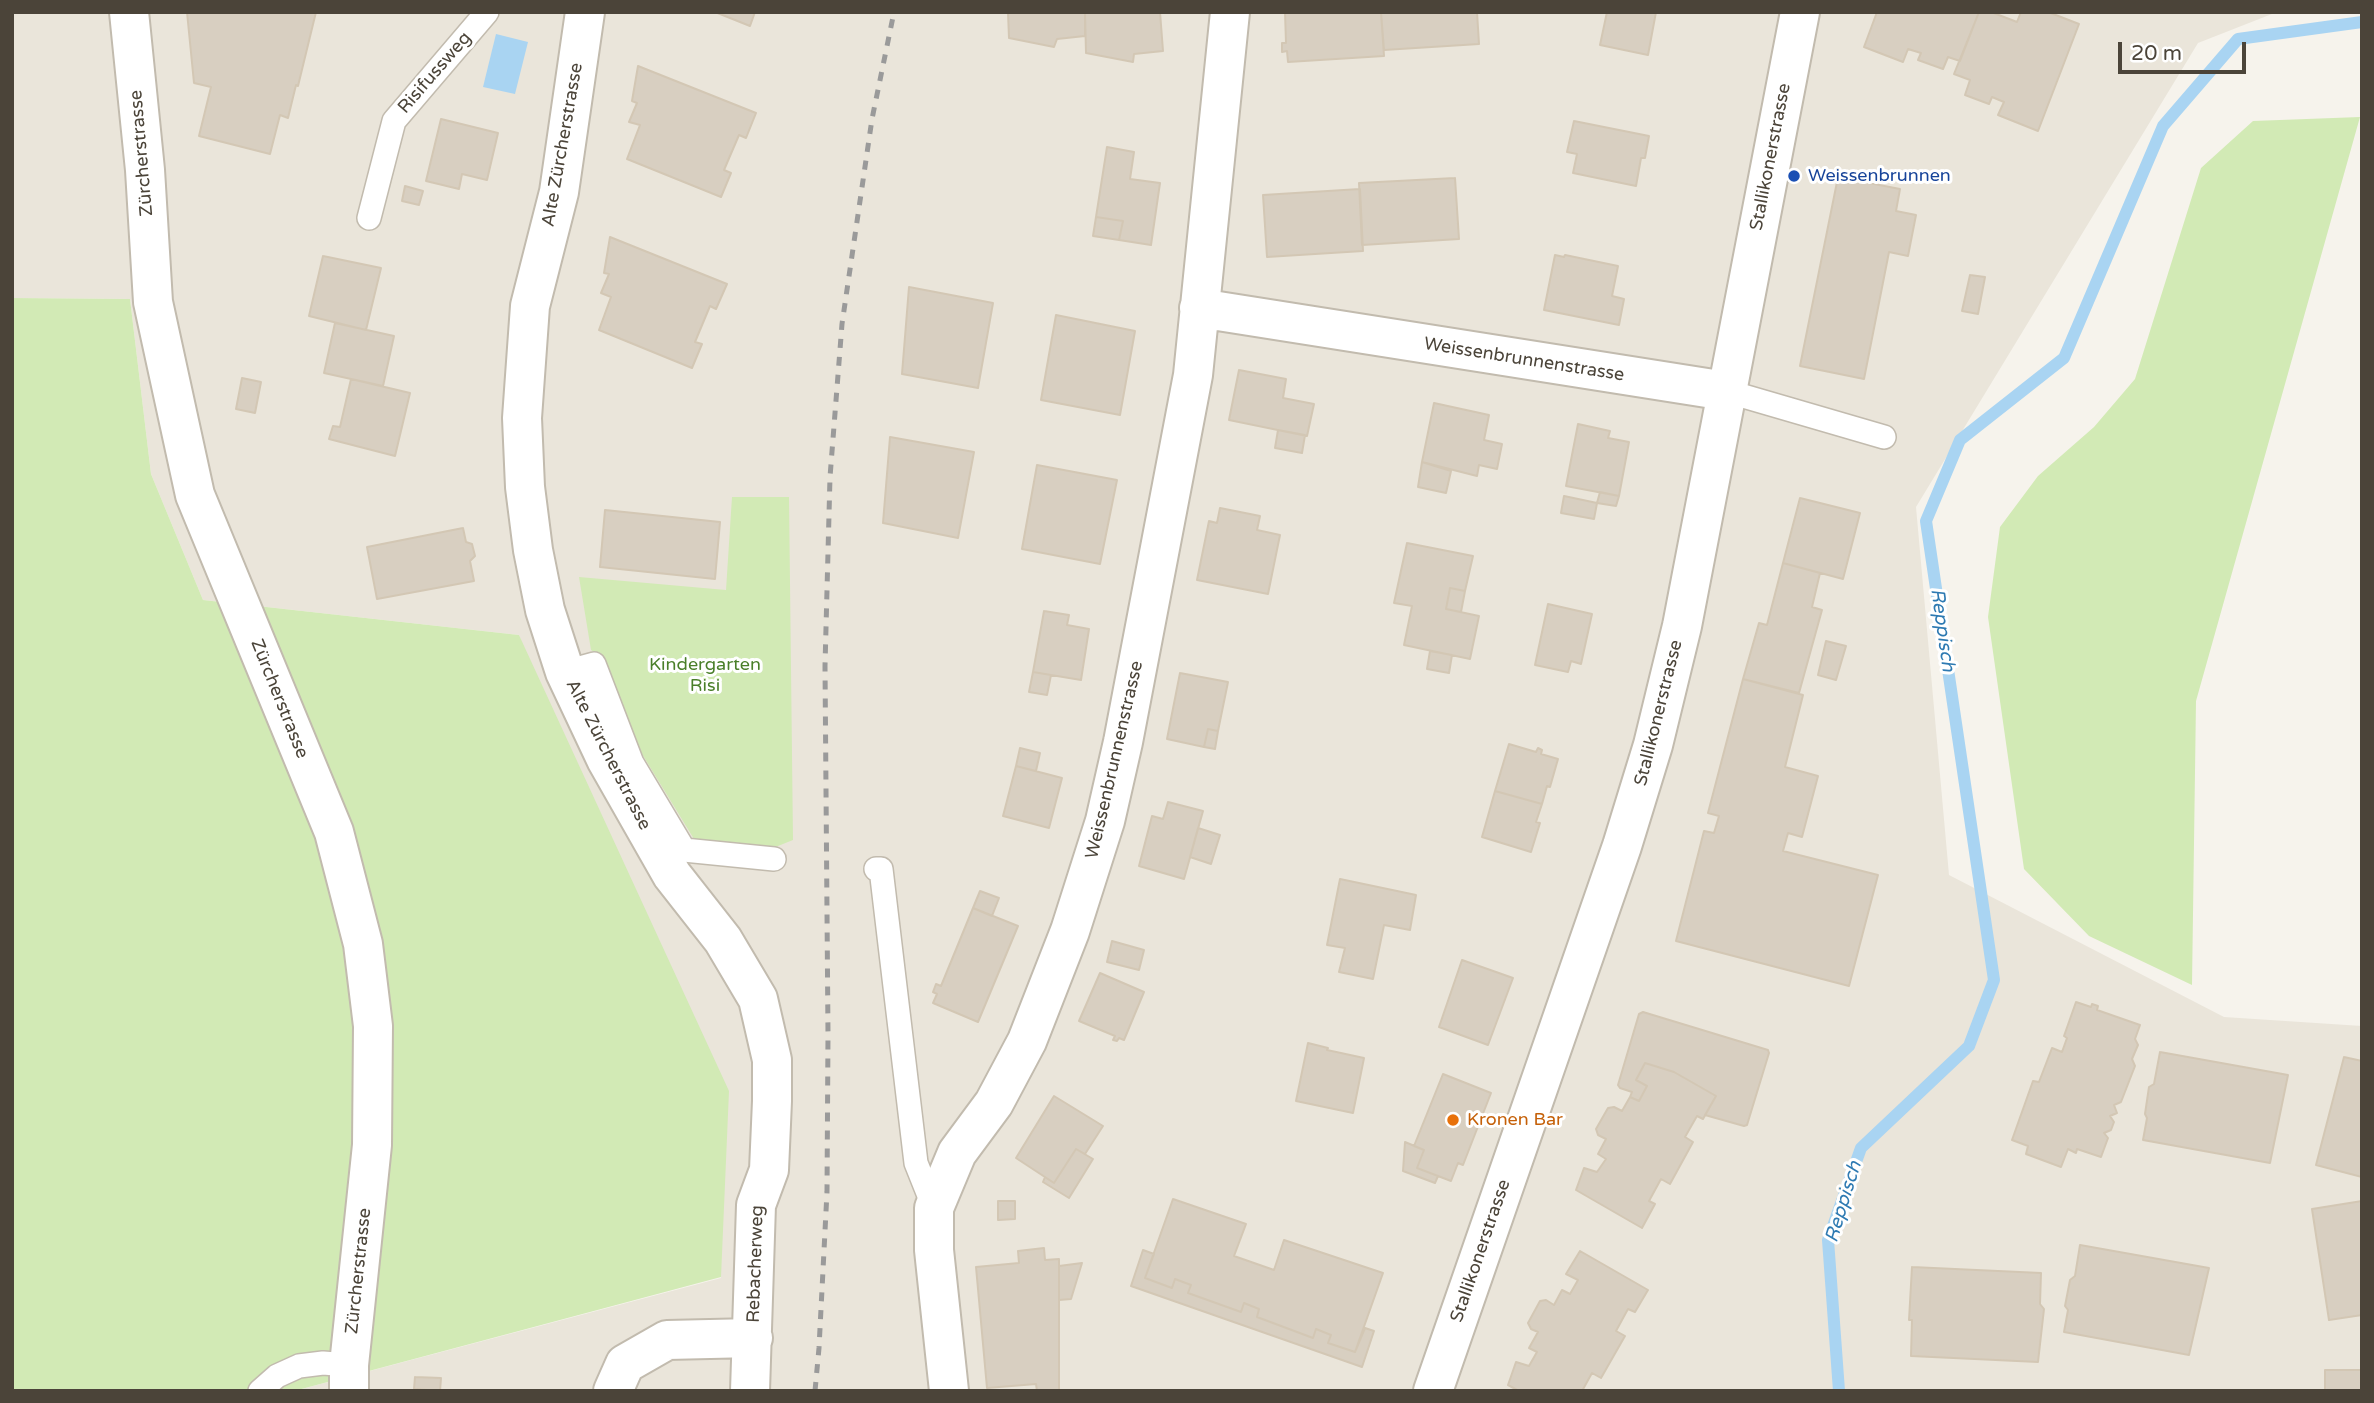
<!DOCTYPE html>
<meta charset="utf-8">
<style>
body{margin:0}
#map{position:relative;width:2374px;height:1403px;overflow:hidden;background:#f6f3ec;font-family:"Varela Round",sans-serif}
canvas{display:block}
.frame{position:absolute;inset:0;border:14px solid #4b4439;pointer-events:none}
.scale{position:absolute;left:2118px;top:42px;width:128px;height:32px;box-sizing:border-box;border:4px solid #4b4439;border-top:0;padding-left:9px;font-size:21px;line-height:24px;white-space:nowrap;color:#4b4439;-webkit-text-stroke:5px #fff;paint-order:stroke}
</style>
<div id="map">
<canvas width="2374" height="1403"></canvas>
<div class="frame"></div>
<div class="scale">20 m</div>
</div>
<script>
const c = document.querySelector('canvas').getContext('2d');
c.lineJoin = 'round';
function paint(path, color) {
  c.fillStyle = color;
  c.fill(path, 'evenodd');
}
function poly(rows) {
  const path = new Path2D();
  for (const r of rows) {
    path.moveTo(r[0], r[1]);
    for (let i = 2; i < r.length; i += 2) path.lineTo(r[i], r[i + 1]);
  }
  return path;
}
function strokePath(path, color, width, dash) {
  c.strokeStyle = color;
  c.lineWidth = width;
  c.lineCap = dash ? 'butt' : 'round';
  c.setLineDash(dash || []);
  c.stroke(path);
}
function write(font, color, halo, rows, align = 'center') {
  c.font = font + ' "Varela Round",sans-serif';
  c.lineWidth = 6;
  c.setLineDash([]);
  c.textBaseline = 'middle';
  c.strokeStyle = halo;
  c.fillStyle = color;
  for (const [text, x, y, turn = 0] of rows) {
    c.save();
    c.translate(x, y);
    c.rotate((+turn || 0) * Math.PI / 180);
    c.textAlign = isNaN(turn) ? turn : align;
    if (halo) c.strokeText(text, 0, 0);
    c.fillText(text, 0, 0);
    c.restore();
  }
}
const residential = poly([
 [12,12,2277,12,2198,43,1916,507,1949,875,2224,1017,2362,1026,2362,1391,294,1391,721,1278,519,635,203,600,151,474,130,299,12,298]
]);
const green = poly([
 [2360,117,2196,701,2192,985,2089,936,2024,869,1988,617,2000,527,2038,476,2094,427,2135,379,2201,168,2253,121],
 [12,298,130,299,151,474,203,600,519,635,729,1091,721,1277,294,1391,12,1391],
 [732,497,789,497,793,840,773,848,694,839,642,754,604,658,591,650,579,577,726,590]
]);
const water = poly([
 [496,34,528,42,515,94,483,87]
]);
const stream = poly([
 [1839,1391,1828,1240,1861,1148,1969,1046,1994,980,1926,521,1960,440,2064,358,2163,126,2238,39,2362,22]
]);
const building = poly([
 [187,12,316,12,298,86,296,85,288,118,280,115,270,154,199,136,211,87,194,83,187,12],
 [715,12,755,12,750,26,715,12],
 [1008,12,1085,12,1085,36,1057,39,1054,47,1009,38,1008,12],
 [1085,12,1160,12,1163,51,1134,54,1133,62,1086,53,1085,12],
 [1285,12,1381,12,1384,56,1288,62,1287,51,1282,52,1282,43,1286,43,1285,12],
 [1381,12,1477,12,1479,44,1384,50,1381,12],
 [1607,12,1656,12,1648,55,1600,45,1607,12],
 [1877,12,1979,12,1960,61,1948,57,1943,69,1918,60,1921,53,1908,49,1903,62,1864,47,1877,12],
 [1979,12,1991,12,2017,22,2021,12,2048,12,2079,24,2038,131,1998,115,2004,102,1992,97,1989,104,1965,95,1970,80,1954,74,1979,12],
 [638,66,756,113,746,138,739,135,724,170,731,173,721,197,627,159,640,125,629,122,637,103,632,101,638,66],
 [441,119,498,133,487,180,462,174,459,189,426,181,441,119],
 [1574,121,1649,136,1645,158,1641,158,1636,186,1573,173,1577,154,1567,152,1574,121],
 [1107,147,1134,152,1130,179,1160,183,1151,245,1119,240,1123,221,1096,217,1107,147],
 [1838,177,1900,189,1896,211,1916,215,1908,256,1889,252,1864,379,1800,366,1838,177],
 [1455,178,1459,239,1362,245,1359,183,1455,178],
 [405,186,423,191,419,205,402,201,405,186],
 [1360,189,1363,251,1267,257,1263,195,1360,189],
 [1096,217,1123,221,1119,240,1093,236,1096,217],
 [610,237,727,284,716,309,710,306,695,342,702,344,692,368,599,330,611,297,601,293,609,274,604,273,610,237],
 [1555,255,1564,257,1565,255,1618,266,1612,296,1624,299,1619,325,1544,310,1555,255],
 [323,256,381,268,366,330,309,316,323,256],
 [1970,275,1985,277,1978,314,1962,311,1970,275],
 [909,287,993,303,978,388,902,374,909,287],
 [1056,315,1135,331,1120,415,1041,400,1056,315],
 [335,323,394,336,383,386,324,373,335,323],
 [1239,370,1286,379,1283,398,1314,404,1307,436,1229,420,1239,370],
 [242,378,261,382,255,413,236,409,242,378],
 [351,379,410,393,395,456,329,439,333,426,340,427,351,379],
 [1434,403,1489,415,1484,440,1502,444,1497,469,1479,465,1477,476,1422,462,1434,403],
 [1578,424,1610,431,1608,438,1629,442,1619,496,1566,486,1578,424],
 [1278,430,1305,435,1302,453,1275,448,1278,430],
 [890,437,974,452,958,538,883,523,890,437],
 [1422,462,1451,471,1446,493,1418,487,1422,462],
 [1037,465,1117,480,1100,564,1022,549,1037,465],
 [1600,492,1619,496,1616,506,1597,503,1600,492],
 [1564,496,1597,503,1594,519,1561,513,1564,496],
 [1800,498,1860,513,1843,579,1783,563,1800,498],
 [1220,508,1260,516,1257,530,1280,535,1268,594,1197,580,1209,521,1217,523,1220,508],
 [605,510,720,522,715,579,600,567,605,510],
 [463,528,466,542,472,544,475,556,470,561,474,581,377,599,367,547,463,528],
 [1407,543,1473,556,1465,591,1450,588,1446,609,1479,616,1470,659,1404,645,1412,606,1394,603,1407,543],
 [1783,563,1820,573,1812,607,1822,610,1799,693,1743,679,1759,623,1767,625,1783,563],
 [1450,588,1465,591,1461,612,1446,609,1450,588],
 [1548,604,1592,614,1581,664,1571,661,1568,672,1535,665,1548,604],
 [1044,611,1069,615,1067,625,1089,629,1081,680,1033,672,1044,611],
 [1826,641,1846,646,1836,680,1818,675,1826,641],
 [1430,651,1452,655,1449,673,1427,669,1430,651],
 [1033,672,1051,675,1047,695,1029,692,1033,672],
 [1180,673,1228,682,1218,731,1208,729,1204,747,1167,739,1180,673],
 [1743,679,1803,695,1785,767,1818,776,1802,837,1788,833,1783,851,1878,875,1849,986,1676,941,1704,831,1714,833,1719,816,1708,813,1743,679],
 [1208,729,1218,731,1215,749,1204,747,1208,729],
 [1509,744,1536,752,1538,748,1542,750,1541,754,1558,759,1550,787,1547,786,1542,804,1495,791,1509,744],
 [1020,748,1040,753,1036,771,1016,766,1020,748],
 [1016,766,1062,778,1049,828,1003,816,1016,766],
 [1495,791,1542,804,1536,822,1540,823,1531,852,1482,837,1495,791],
 [1168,802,1203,811,1184,879,1139,866,1152,816,1163,819,1168,802],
 [1198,828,1220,835,1211,864,1190,857,1198,828],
 [1340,879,1416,895,1410,930,1384,925,1373,979,1339,972,1345,948,1327,945,1340,879],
 [980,891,999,898,992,916,973,908,980,891],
 [973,908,1018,926,978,1022,933,1003,937,994,933,992,936,984,941,986,973,908],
 [1112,941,1144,950,1139,970,1107,962,1112,941],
 [1462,960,1513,978,1488,1045,1439,1027,1462,960],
 [1100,973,1144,992,1124,1040,1119,1038,1117,1041,1113,1040,1115,1036,1079,1021,1100,973],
 [2076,1002,2091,1007,2092,1004,2098,1006,2097,1010,2140,1025,2135,1039,2138,1045,2132,1059,2135,1066,2121,1102,2114,1105,2117,1113,2110,1116,2114,1122,2111,1130,2104,1133,2108,1138,2101,1157,2077,1149,2076,1153,2068,1149,2061,1167,2026,1154,2028,1146,2012,1140,2033,1081,2039,1082,2052,1048,2062,1052,2067,1038,2064,1036,2076,1002],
 [1643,1012,1768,1050,1769,1053,1747,1125,1744,1126,1705,1115,1716,1096,1674,1072,1645,1063,1636,1080,1647,1086,1639,1101,1630,1097,1632,1092,1620,1088,1618,1085,1639,1014,1643,1012],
 [1308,1043,1328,1048,1327,1050,1364,1058,1353,1113,1296,1101,1308,1043],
 [2160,1052,2288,1075,2270,1163,2143,1140,2147,1118,2145,1114,2149,1087,2154,1084,2160,1052],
 [2344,1057,2362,1061,2362,1177,2316,1165,2344,1057],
 [1645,1063,1674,1072,1716,1096,1703,1119,1697,1116,1685,1137,1693,1142,1670,1184,1661,1179,1649,1201,1655,1204,1642,1228,1576,1190,1584,1168,1597,1172,1606,1159,1598,1154,1606,1139,1598,1135,1596,1129,1608,1108,1614,1107,1622,1111,1630,1097,1639,1101,1647,1086,1636,1080,1645,1063],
 [1443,1074,1491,1093,1463,1165,1458,1163,1451,1181,1417,1168,1424,1150,1414,1146,1443,1074],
 [1054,1096,1103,1126,1085,1154,1076,1149,1054,1183,1016,1158,1054,1096],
 [1405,1142,1424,1150,1417,1168,1438,1176,1435,1183,1403,1171,1405,1142],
 [1076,1149,1093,1159,1069,1198,1043,1182,1045,1177,1054,1183,1076,1149],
 [1173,1199,1246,1224,1234,1256,1274,1270,1284,1240,1383,1273,1355,1352,1328,1343,1331,1335,1316,1329,1313,1338,1257,1317,1259,1309,1244,1303,1241,1312,1188,1293,1191,1285,1175,1279,1172,1288,1145,1278,1173,1199],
 [998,1201,1015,1201,1015,1219,998,1220,998,1201],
 [2362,1201,2362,1315,2329,1320,2312,1209,2362,1201],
 [2080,1245,2209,1268,2189,1355,2064,1332,2068,1310,2065,1306,2070,1280,2075,1276,2080,1245],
 [1044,1248,1045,1260,1059,1259,1059,1391,1037,1391,1036,1384,987,1388,976,1267,1019,1263,1018,1251,1044,1248],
 [1143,1250,1154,1254,1145,1278,1172,1288,1175,1279,1191,1285,1188,1293,1241,1312,1244,1303,1259,1309,1257,1317,1313,1338,1316,1329,1331,1335,1328,1343,1355,1352,1365,1328,1374,1331,1362,1367,1131,1286,1143,1250],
 [1580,1251,1648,1290,1635,1312,1628,1309,1616,1331,1625,1336,1601,1378,1592,1373,1582,1391,1519,1391,1508,1385,1516,1362,1529,1366,1537,1352,1529,1348,1538,1332,1531,1329,1528,1323,1540,1301,1546,1300,1554,1305,1562,1290,1570,1294,1578,1280,1566,1274,1580,1251],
 [1082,1263,1071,1299,1059,1300,1059,1266,1082,1263],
 [1912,1267,2041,1273,2040,1304,2044,1309,2038,1362,1911,1356,1912,1320,1909,1320,1912,1267],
 [2325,1370,2362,1370,2362,1391,2325,1391,2325,1370],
 [415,1377,441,1378,440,1391,414,1389,415,1377]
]);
const service = poly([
 [369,218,394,121,487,12],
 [1726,391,1884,437],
 [565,672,594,664,632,763,684,850,774,859],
 [876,869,881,869,916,1163,934,1208],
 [260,1391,277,1376,299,1366,323,1363,349,1365]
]);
const minor = poly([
 [129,12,145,170,153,302,195,495,334,832,363,944,373,1026,372,1145,349,1365,349,1391],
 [585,12,559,192,530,306,522,418,525,487,533,550,545,610,565,672,606,759,672,875,723,940,758,999,772,1060,772,1101,769,1170,756,1205,750,1391],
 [1199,308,1726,391],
 [613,1391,625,1364,667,1340,753,1338],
 [949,1391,934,1250,934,1208,957,1153,994,1103,1027,1041,1070,931,1105,821,1123,742,1193,375,1230,12]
]);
const tertiary = poly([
 [1433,1391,1622,846,1653,745,1682,626,1800,12]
]);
const rail = poly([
 [815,1391,819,1348,827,1192,828,1034,825,666,830,477,842,324,872,119,894,12]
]);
const markers = [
 [1794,176,7,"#1a4fb4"],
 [1453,1120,7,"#e8710a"]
];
const streetNames = [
 ["Risifussweg",435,73,-49],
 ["Alte Zürcherstrasse",563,145,-80],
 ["Zürcherstrasse",142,153,-95],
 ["Stallikonerstrasse",1771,157,-79],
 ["Weissenbrunnenstrasse",1524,360,9],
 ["Zürcherstrasse",279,699,68],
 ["Stallikonerstrasse",1659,713,-76],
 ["Alte Zürcherstrasse",608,755,63],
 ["Weissenbrunnenstrasse",1115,760,-77],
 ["Stallikonerstrasse",1481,1251,-71],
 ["Rebacherweg",756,1264,-88],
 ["Zürcherstrasse",359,1271,-84]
];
const transitNames = [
 ["Weissenbrunnen",1808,176]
];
const parkNames = [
 ["Kindergarten",705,665],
 ["Risi",705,686]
];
const foodNames = [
 ["Kronen Bar",1467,1120]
];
const waterNames = [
 ["Reppisch",1942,630,82],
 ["Reppisch",1844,1202,-73]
];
paint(residential, '#eae5da');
paint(green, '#d2eab5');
paint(water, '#a9d4f2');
strokePath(stream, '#a9d4f2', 12);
paint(building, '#d8cfc1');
strokePath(building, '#d3c7b4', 2);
strokePath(service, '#c2bbae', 26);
strokePath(minor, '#c2bbae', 42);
strokePath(tertiary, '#c2bbae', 42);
strokePath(service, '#fff', 23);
strokePath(minor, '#fff', 38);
strokePath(tertiary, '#fff', 38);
strokePath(rail, '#9a9a9a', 5, [9, 9]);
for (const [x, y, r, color] of markers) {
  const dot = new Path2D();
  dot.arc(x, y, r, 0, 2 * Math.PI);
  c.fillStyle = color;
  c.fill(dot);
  strokePath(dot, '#fff', 2.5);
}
write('18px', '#4b4439', '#fff', streetNames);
write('18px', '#164399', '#fff', transitNames, 'left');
write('18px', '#4a7f2a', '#fff', parkNames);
write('18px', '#c56008', '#fff', foodNames, 'left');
write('italic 19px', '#2e7ab2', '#fff', waterNames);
</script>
